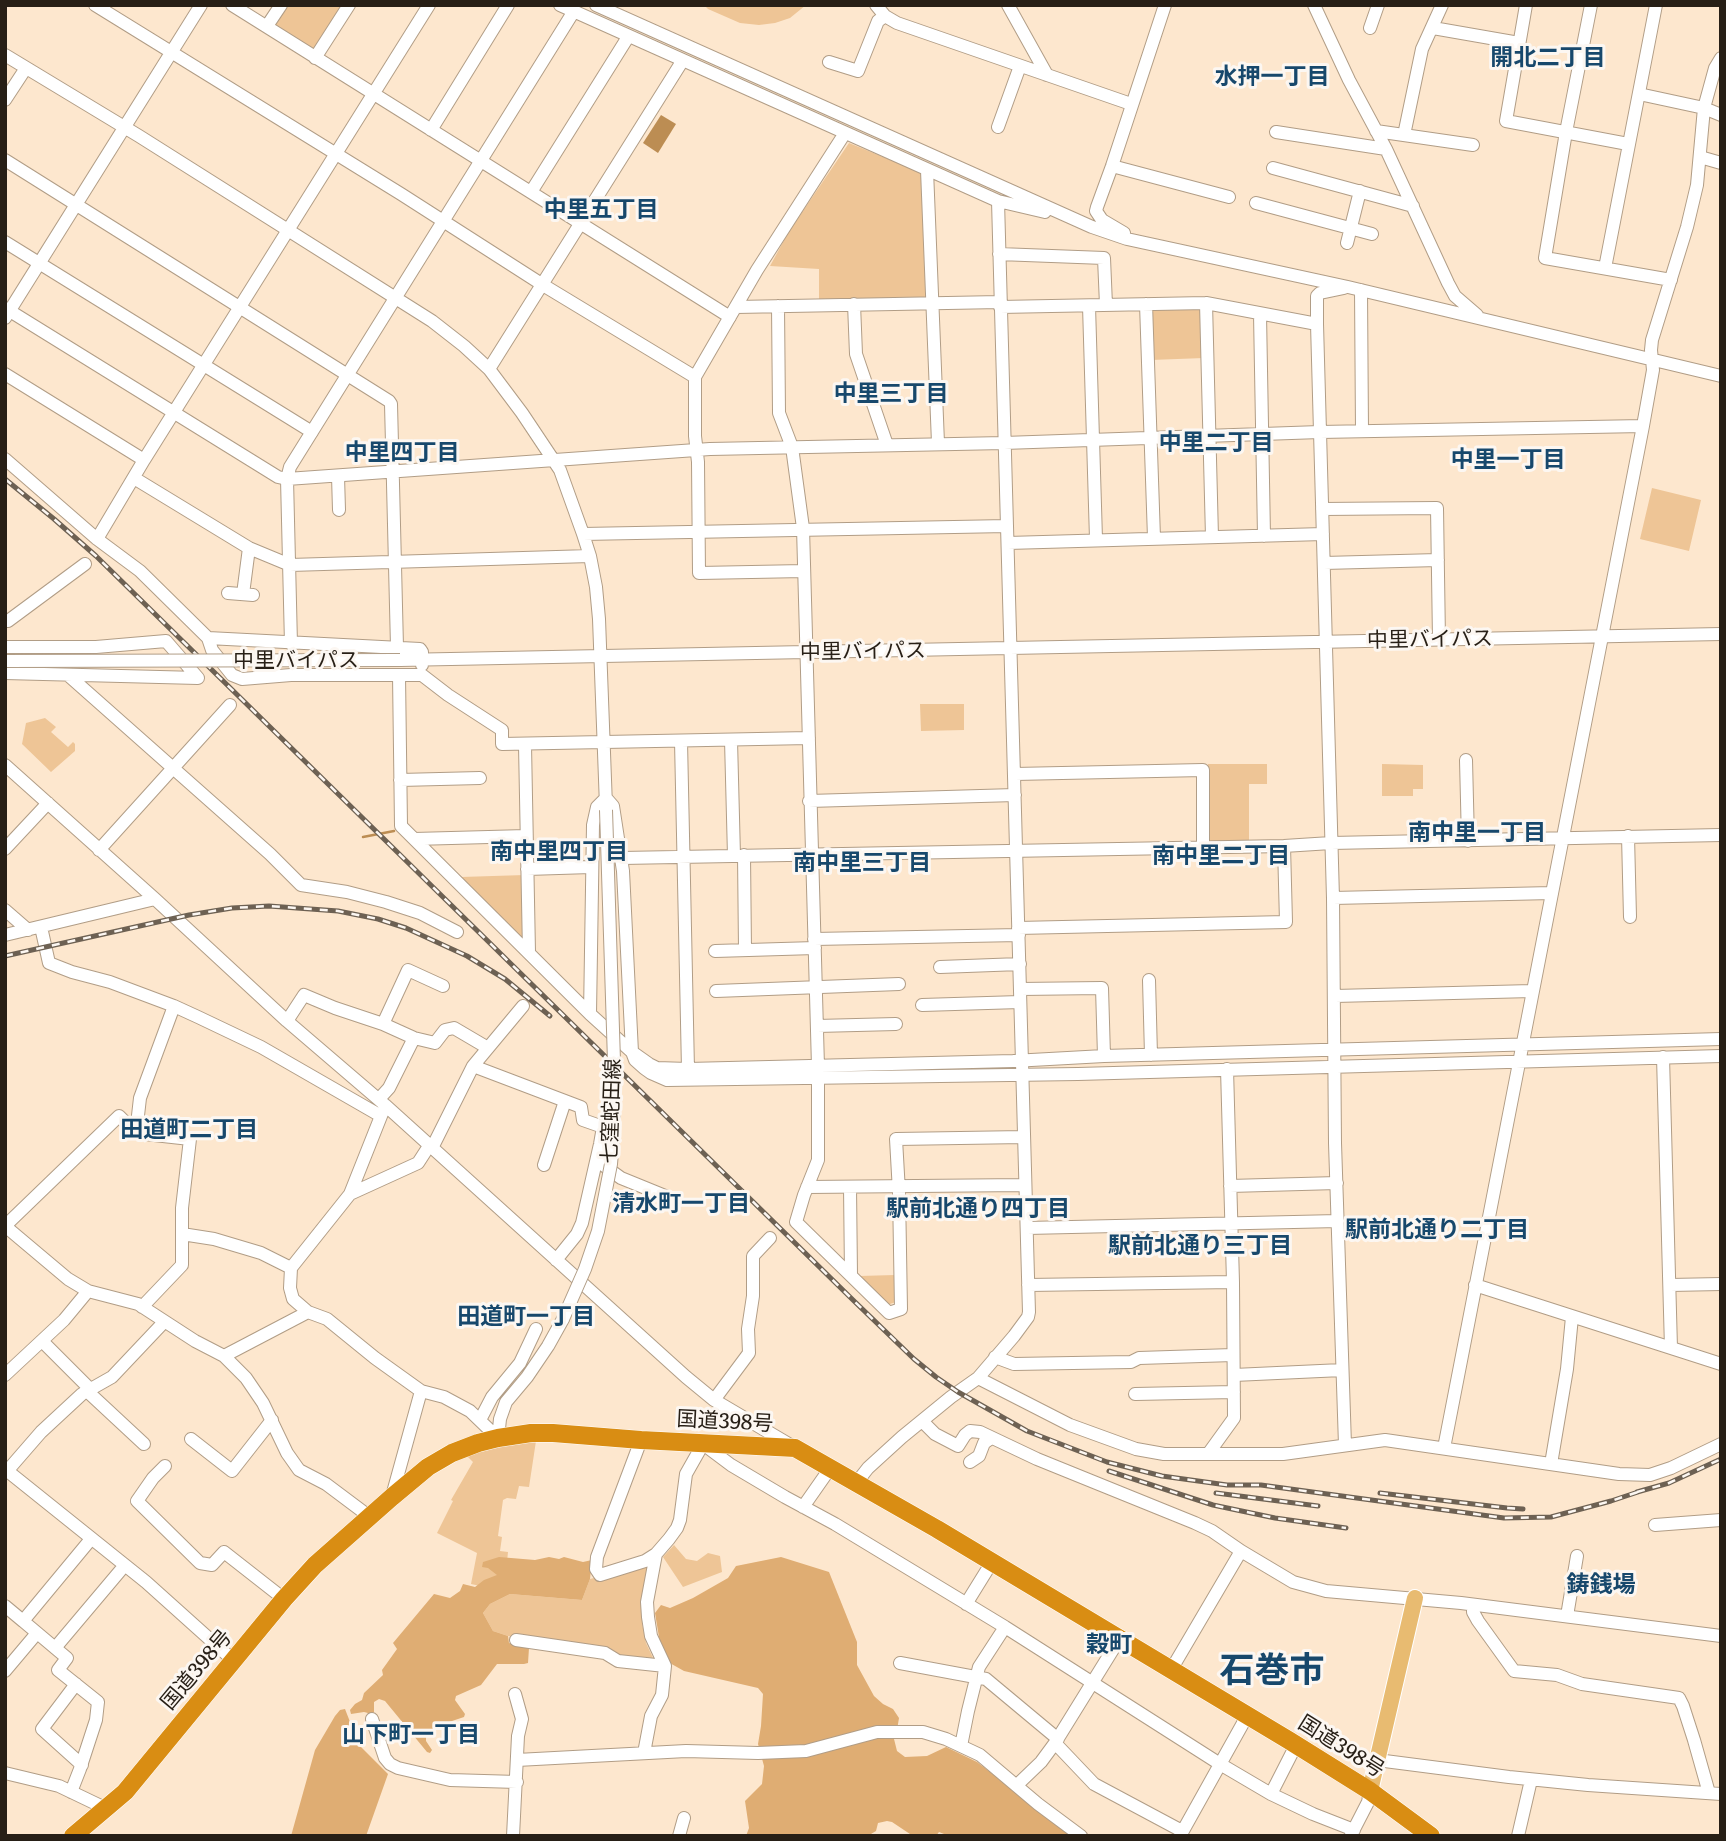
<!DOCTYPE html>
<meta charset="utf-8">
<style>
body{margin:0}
#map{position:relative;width:1726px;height:1841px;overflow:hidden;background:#fde7ce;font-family:Literata,serif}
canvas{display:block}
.frame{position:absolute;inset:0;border:7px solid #271f16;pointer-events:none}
</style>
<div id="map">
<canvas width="1726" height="1841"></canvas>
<div class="frame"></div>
</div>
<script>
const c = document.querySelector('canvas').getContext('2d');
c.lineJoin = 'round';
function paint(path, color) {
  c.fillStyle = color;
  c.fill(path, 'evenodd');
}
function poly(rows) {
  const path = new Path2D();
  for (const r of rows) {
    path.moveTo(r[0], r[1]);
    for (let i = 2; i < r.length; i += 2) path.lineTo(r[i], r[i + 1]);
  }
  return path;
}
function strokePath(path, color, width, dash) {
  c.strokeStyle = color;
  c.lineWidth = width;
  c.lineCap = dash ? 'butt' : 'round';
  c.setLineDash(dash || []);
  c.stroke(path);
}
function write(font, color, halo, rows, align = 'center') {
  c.font = font + ' Literata,"Noto Sans JP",serif';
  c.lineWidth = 6;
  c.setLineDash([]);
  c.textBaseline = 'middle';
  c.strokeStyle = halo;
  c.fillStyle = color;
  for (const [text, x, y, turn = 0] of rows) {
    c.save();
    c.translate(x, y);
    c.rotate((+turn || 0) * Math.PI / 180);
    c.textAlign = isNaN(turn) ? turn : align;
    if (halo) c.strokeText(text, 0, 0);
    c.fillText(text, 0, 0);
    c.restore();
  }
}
const green = poly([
 [286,5,344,5,318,49,313,49,276,26,276,22],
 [704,5,806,5,790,18,775,23,759,25,740,23,708,9],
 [849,143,925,174,929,299,819,302,819,269,770,266,788,233],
 [1203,305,1204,358,1151,360,1149,307],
 [1652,488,1701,500,1689,551,1640,539],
 [920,704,964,704,964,730,921,731],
 [45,718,56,727,51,732,68,747,73,742,75,744,75,751,51,772,22,744,26,723],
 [1208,764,1267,764,1267,784,1249,784,1249,841,1211,841,1208,839],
 [1382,764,1423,765,1423,789,1413,789,1413,796,1382,796],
 [525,875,527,947,461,877],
 [895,1275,896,1302,887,1305,859,1276],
 [536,1441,529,1487,519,1486,516,1499,507,1498,503,1500,498,1536,502,1537,500,1551,508,1552,504,1591,471,1584,477,1553,437,1533,453,1501,451,1500,473,1462,466,1455,516,1442],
 [674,1545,686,1559,697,1561,708,1553,720,1556,722,1572,683,1587,663,1557],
 [650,1564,642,1607,642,1623,646,1643,653,1658,622,1657,609,1648,508,1636,493,1631,483,1613,490,1604,510,1594,582,1600,590,1579]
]);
const forest = poly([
 [499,1557,535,1560,549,1557,559,1559,564,1557,583,1562,592,1560,590,1579,582,1600,510,1594,490,1604,483,1613,493,1631,508,1636,509,1643,529,1648,528,1663,524,1664,497,1664,481,1685,456,1696,455,1700,465,1714,464,1717,449,1722,426,1735,426,1741,432,1750,430,1753,427,1752,385,1701,379,1699,374,1702,374,1712,372,1714,364,1712,351,1714,350,1710,355,1704,362,1700,364,1693,383,1675,382,1670,397,1649,393,1643,434,1594,450,1598,460,1591,463,1584,475,1587,484,1580,497,1575,488,1568,482,1567,483,1562],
 [781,1557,829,1572,857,1642,857,1665,874,1696,883,1704,893,1709,899,1718,897,1730,893,1735,897,1751,905,1757,927,1756,946,1747,977,1762,1074,1836,949,1836,939,1832,936,1836,913,1836,892,1822,887,1821,878,1823,876,1831,871,1834,837,1834,836,1836,746,1836,749,1828,745,1801,762,1784,764,1766,758,1744,761,1726,763,1694,758,1688,684,1671,668,1662,660,1643,655,1613,661,1605,670,1608,693,1598,728,1578,736,1566],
 [345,1709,359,1745,388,1774,366,1836,291,1836,315,1750,335,1716,340,1710]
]);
const water = poly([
 [661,115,676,124,658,153,643,143]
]);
const stream = poly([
 [363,837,394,831]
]);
const minor = poly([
 [95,5,401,194,543,285,695,377],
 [232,5,730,317],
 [560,5,998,201,1007,526],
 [596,5,1092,227,1127,239,1348,287,1721,376],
 [876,5,885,16,897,23,1131,104],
 [1008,5,1047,75],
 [1314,5,1349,80,1386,149,1448,283,1455,296,1477,315],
 [1526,5,1506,121,1628,144],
 [1591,5,1566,132,1545,258,1671,280],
 [267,26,281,5],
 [1370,28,1378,5],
 [1433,28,1519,43],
 [5,55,139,136,432,321,464,346,489,369,522,413,560,470,583,534,590,556,596,587,599,619,606,806],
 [315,58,349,5],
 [829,62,858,71,878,21,885,16],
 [1639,94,1704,108,1721,115],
 [5,100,26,68],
 [998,127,1020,66],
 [431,130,508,5],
 [1376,131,1473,145],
 [1276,132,1386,149],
 [1404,135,1422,49,1442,5],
 [1700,157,1721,163],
 [5,160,389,401,391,404,393,484,397,647],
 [1112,166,1229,197],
 [1273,168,1413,206],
 [927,170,938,443],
 [531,192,628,37],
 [998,201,1045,212],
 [1256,203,1372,234],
 [1124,233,1102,220,1096,211,1097,207,1112,166,1165,5],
 [5,242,312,432],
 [1347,243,1360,191],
 [999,254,1104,258,1106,305],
 [1605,268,1656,5],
 [1344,288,1320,293,1317,296,1317,324,1333,898,1335,1143,1345,1445],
 [1361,290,1362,431],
 [1206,303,1212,537],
 [854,304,856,354,887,445],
 [1146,304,1154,538],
 [778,306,779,413,792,447,803,528,818,1066,818,1160,804,1195,796,1222,889,1313,901,1309,899,1192,896,1139,1024,1137],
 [1089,306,1096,539],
 [736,307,1000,302],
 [1000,307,1206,303,1317,324],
 [5,308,278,477,287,479,710,449,1004,443,1320,432,1643,426],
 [1260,314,1264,536],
 [5,318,201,5],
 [489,369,683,60],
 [5,374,144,460],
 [5,459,97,539,140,571,208,638,420,649,422,652,422,665],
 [338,476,339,510],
 [134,478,249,548,290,565,590,556],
 [1322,509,1437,508,1439,640],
 [583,534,1007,526,1029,1312,1028,1317,1014,1336,978,1378,951,1397,902,1437,868,1468,857,1482],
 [97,539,144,460,429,5],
 [1008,543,1323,534],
 [1324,563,1438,560],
 [804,571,699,573,698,462,695,436,695,377,757,270,845,133],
 [228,593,253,595],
 [243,594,249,548],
 [8,621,85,564],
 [208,638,212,650,232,675,242,679,291,675,422,675,448,695,502,730,502,744,809,738],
 [291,644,287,479,290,467,574,11],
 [5,647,96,647,166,641,198,678,5,673],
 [400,660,1721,634],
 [68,675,270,854,301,885,347,892,386,902,420,913,457,932],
 [399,675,401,826,590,1014,632,1052,649,1064,657,1068,688,1069,1013,1061,1104,1056,1721,1039],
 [731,740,734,856],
 [681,741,688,1069],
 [525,745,529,952],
 [1466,760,1468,841],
 [5,765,155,899,287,1021,385,1105,686,1377,714,1400,792,1446],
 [1015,774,1203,770,1203,847],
 [400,780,480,778],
 [606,798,613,806,623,871,632,1052,635,1060,644,1068,651,1073,667,1080,1078,1074,1721,1056],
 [809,801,1015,795],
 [1628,836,1630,917],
 [414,839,526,836],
 [5,849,48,803],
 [99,850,230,705],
 [744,855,745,950],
 [622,858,1284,846,1331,843,1721,835],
 [527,869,591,867],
 [1333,898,1552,893],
 [5,910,28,930],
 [41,927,49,963,72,972,110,982,174,1006,198,1017,261,1047,381,1116],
 [1018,928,1286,922,1284,846],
 [5,935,155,899],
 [814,939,1019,935],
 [715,951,815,948],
 [940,967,1020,964],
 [1149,980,1151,1055],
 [1020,989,1102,988,1104,1056],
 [716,991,899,984],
 [1335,996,1532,991],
 [922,1005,1020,1002],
 [590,1014,593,825,597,807,606,798],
 [287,1021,304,995,335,1008,383,1024,414,1038,435,1043,445,1030,454,1028,488,1048,473,1066,581,1107,583,1120,603,1127,600,1144,582,1223,577,1234,556,1260],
 [383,1024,408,970,443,986],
 [817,1026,896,1024],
 [488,1048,523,1006],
 [1663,1057,1671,1348],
 [379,1099,389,1088,414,1038],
 [136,1133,140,1098,174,1006],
 [429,1146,418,1163,350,1194,291,1268,290,1288,293,1299,308,1312,327,1319,375,1358,421,1391,444,1397,470,1411,498,1438],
 [432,1148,473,1066],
 [544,1165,565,1101],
 [603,1165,621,1178,675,1200],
 [1230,1186,1337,1183],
 [807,1187,1025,1185],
 [850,1187,851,1275],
 [350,1194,383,1111],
 [5,1226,68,1279,88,1291,138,1304,195,1341,224,1356,246,1378,263,1403,287,1453,299,1470,326,1484,370,1517],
 [5,1226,119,1116,136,1133,190,1139,182,1208,182,1265,142,1307],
 [1027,1228,1338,1221],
 [182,1234,214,1239,261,1253,291,1268],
 [1028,1285,1233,1282],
 [1475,1285,1721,1364],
 [1670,1285,1721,1284],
 [42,1341,90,1389],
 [224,1356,308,1312],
 [995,1357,1014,1364,1131,1362,1139,1358,1233,1355],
 [5,1375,64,1320,88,1291],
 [1234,1375,1342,1370],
 [978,1378,1070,1425,1136,1449,1164,1454,1283,1454,1385,1440,1619,1474,1650,1475,1671,1468,1721,1444],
 [87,1391,144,1444],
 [1135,1394,1234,1392],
 [714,1400,749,1353,748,1329,753,1296,753,1256,770,1238],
 [480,1420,492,1397,520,1363,536,1329],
 [922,1421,935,1434,958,1446,965,1435,970,1431,980,1432,1037,1459,1195,1523,1212,1531,1241,1551],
 [498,1438,500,1419,506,1402,527,1377,548,1346,563,1319],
 [191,1439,232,1471,272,1420],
 [641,1440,597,1557,596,1569,600,1575,645,1561,656,1554,669,1539,677,1528,680,1520,686,1474,703,1444,731,1465,785,1497,835,1524,1005,1627,1220,1764,1271,1794,1313,1814,1354,1830],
 [1444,1448,1643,426,1653,370,1651,350,1652,340,1687,227,1697,185,1704,108,1715,68,1721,58],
 [1208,1454,1234,1418,1233,1282,1227,1069],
 [970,1462,979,1456,984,1443,991,1438],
 [1551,1464,1567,1369,1572,1317],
 [165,1466,153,1478,137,1501,200,1563,212,1565,224,1552,284,1599],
 [5,1469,146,1582,234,1661],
 [8,1470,41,1432,82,1394,112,1377,164,1322],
 [392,1496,421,1391],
 [803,1507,831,1467],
 [1655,1525,1721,1520],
 [966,1604,992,1562],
 [1473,1605,1473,1612,1478,1621,1514,1671,1557,1675,1582,1684,1679,1698,1683,1706,1694,1740,1709,1793],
 [5,1606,23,1621,91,1539],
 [1567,1616,1577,1556],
 [23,1621,67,1658,58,1670,98,1702,96,1720,80,1769,71,1792],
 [516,1640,605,1653,618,1661,665,1666],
 [55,1648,125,1565],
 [900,1663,986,1679,1058,1739],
 [1171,1670,1241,1551,1293,1582,1326,1591,1461,1603,1721,1636],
 [5,1671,37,1633],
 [76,1684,42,1729,82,1765],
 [372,1719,385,1758,390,1764,398,1768,450,1780,517,1782],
 [1055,1743,1094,1784,1182,1831],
 [961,1746,968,1711,979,1667,1005,1627],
 [644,1753,651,1716,662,1695,665,1666,651,1636,648,1617,647,1602,656,1554],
 [517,1760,686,1751,758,1753,806,1751,877,1732,923,1732,946,1739,980,1755,1038,1804,1081,1836],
 [1377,1760,1509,1777,1588,1785,1721,1794],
 [5,1773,59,1786,107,1809],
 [1017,1785,1041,1762,1055,1743,1120,1638],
 [1271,1794,1296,1745],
 [1351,1835,1368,1802,1370,1791],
 [513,1836,518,1736,522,1719,515,1694],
 [679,1836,684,1818],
 [1180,1836,1247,1716],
 [1518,1836,1531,1780]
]);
const major = poly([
 [1370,1791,1415,1598]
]);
const highway = poly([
 [73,1836,125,1792,284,1599,315,1565,392,1497,428,1467,452,1453,478,1443,498,1438,531,1433,553,1433,641,1440,795,1448,937,1529,1290,1741,1370,1791,1431,1836]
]);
const rail = poly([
 [5,479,54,519,96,556,853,1300,914,1359,936,1377,958,1392,1027,1431,1107,1462,1162,1476,1227,1485,1261,1485,1504,1518,1551,1517,1611,1501,1644,1490],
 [5,956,189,915,232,908,269,906,338,911,378,919,406,928,467,956,505,979,550,1016],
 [1109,1471,1213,1505,1275,1518,1346,1528],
 [1637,1492,1669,1483,1721,1459],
 [1216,1493,1318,1506],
 [1380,1493,1507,1508,1523,1509]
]);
const minorBridge = poly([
 [5,661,400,660],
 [563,1319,585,1269,598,1231,611,1164,614,1129,614,1061,606,810]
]);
const streetNames = [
 ["中里バイパス",1430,640,-1],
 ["中里バイパス",863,652,-1],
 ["中里バイパス",296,661],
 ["七窪蛇田線",612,1111,-88],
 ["国道398号",725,1422,3],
 ["国道398号",197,1670,-50],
 ["国道398号",1341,1747,32]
];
const neighbourhoodNames = [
 ["開北二丁目",1548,58],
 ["水押一丁目",1272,77],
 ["中里五丁目",601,210],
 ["中里三丁目",891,394],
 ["中里二丁目",1216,443],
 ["中里四丁目",402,453],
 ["中里一丁目",1508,460],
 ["南中里一丁目",1477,833],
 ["南中里四丁目",559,852],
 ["南中里二丁目",1221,856],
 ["南中里三丁目",862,863],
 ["田道町二丁目",189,1130],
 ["清水町一丁目",681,1204],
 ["駅前北通り四丁目",978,1209],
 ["駅前北通り二丁目",1437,1230],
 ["駅前北通り三丁目",1200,1246],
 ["田道町一丁目",526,1317],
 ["鋳銭場",1601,1585],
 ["穀町",1109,1645],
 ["山下町一丁目",411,1735]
];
const townNames = [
 ["石巻市",1272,1672]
];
paint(green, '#eec596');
paint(forest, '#dfad73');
paint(water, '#bc8d53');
strokePath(stream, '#bc8d53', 2.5);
strokePath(minor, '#b19d86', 14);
strokePath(major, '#fff', 18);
strokePath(highway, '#fff', 19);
strokePath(minor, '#fff', 12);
strokePath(major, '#e8bb71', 16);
strokePath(highway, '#d98d13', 18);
strokePath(rail, '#6d6153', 5);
strokePath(rail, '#fcf7f2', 2.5, [8]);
strokePath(minorBridge, '#b19d86', 14, []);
strokePath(minorBridge, '#fff', 12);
write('21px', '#271f16', '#fcf7f2', streetNames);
write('bold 23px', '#17486c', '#fcf7f2', neighbourhoodNames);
write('bold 35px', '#17486c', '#fcf7f2', townNames);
</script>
